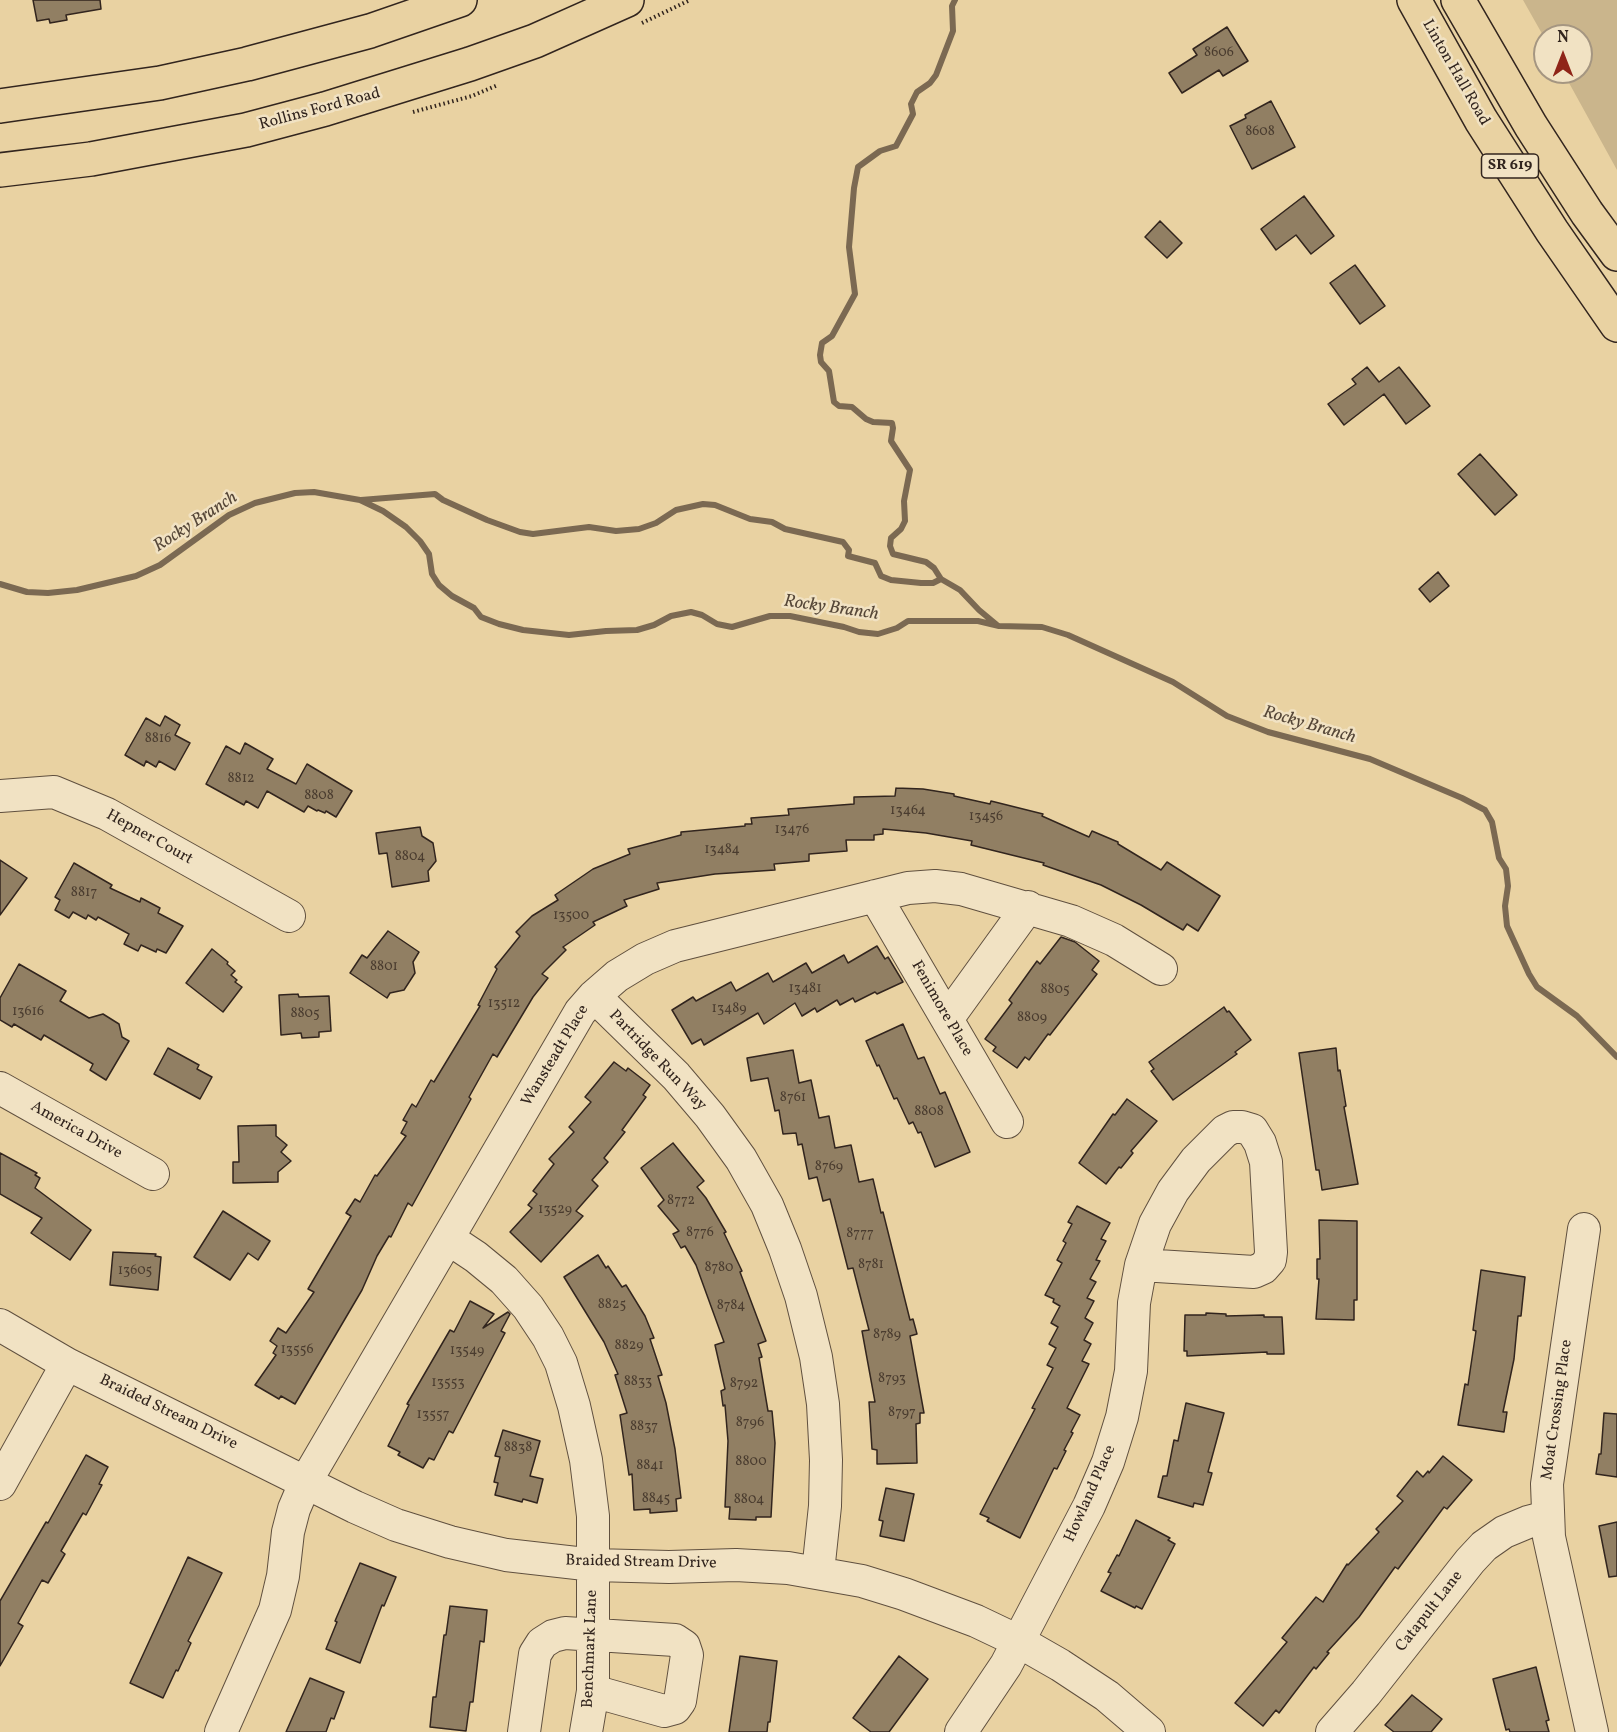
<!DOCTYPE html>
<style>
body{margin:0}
#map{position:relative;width:1617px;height:1732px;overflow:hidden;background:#e9d2a2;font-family:Vollkorn,serif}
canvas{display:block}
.north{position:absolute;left:1533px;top:24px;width:60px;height:60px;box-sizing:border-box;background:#f1e2c3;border:2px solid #a59681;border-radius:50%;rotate:0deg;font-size:16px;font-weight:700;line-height:24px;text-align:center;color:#32251e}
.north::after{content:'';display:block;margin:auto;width:21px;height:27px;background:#8f2418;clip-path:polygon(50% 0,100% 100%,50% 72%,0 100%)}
</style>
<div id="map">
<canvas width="1617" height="1732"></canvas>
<div class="north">N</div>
</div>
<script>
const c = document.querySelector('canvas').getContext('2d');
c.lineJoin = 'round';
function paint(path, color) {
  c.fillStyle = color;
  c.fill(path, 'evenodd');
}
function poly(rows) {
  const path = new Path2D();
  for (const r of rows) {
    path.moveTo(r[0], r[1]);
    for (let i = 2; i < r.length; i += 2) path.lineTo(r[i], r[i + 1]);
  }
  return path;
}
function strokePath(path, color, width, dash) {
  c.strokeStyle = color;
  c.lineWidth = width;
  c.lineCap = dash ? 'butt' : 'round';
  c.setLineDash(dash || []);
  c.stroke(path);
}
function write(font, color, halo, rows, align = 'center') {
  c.font = font + ' Vollkorn,serif';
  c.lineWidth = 5;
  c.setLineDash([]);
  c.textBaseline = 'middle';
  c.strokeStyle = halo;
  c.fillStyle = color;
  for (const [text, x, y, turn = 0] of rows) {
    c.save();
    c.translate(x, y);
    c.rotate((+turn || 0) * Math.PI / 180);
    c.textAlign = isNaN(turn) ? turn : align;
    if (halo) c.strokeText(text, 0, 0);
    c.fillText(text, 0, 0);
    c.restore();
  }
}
const green = poly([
 [1523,0,1617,0,1617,170,1563,72,1581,72,1581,36,1545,36,1545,39]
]);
const stream = poly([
 [955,0,952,6,953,31,936,75,930,83,917,92,911,104,913,114,896,146,880,151,858,167,854,188,849,247,855,294,832,336,822,343,820,355,821,362,829,371,834,402,839,406,852,407,866,419,873,422,892,423,893,428,891,441,910,470,904,501,905,521,901,529,891,538,890,546,893,554,926,562,934,568,941,579,960,590,979,610,997,625],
 [361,500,435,494,443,500,487,520,520,532,533,534,589,527,616,531,639,529,656,523,676,510,703,504,715,505,750,519,772,522,785,529,843,542,849,550,848,556,875,563,881,576,891,580,921,583,933,583,941,579],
 [0,584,27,592,48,593,77,590,136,576,160,565,229,515,255,503,295,493,314,492,360,500,383,511,406,527,420,541,429,554,432,574,439,585,452,596,474,608,481,617,499,624,523,630,569,635,606,631,637,630,654,625,671,616,691,612,702,615,717,624,732,627,770,616,790,616,844,627,859,632,878,634,897,628,908,621,978,621,999,626,1042,627,1068,635,1173,682,1227,716,1268,732,1370,759,1462,798,1485,810,1492,822,1499,858,1506,869,1508,886,1505,906,1507,926,1529,974,1537,987,1577,1016,1617,1057]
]);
const building = poly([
 [33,0,100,0,101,9,66,15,67,20,50,23,49,19,37,21,33,0],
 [1227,27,1248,61,1223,76,1219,70,1182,93,1169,73,1197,55,1193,49,1227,27],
 [1271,101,1295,147,1252,169,1230,126,1246,118,1245,115,1271,101],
 [1304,196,1334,236,1311,254,1296,235,1276,250,1261,229,1304,196],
 [1160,221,1182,243,1167,258,1145,237,1160,221],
 [1355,265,1385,306,1360,324,1330,283,1355,265],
 [1367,367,1379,382,1399,367,1430,406,1406,424,1384,394,1344,425,1328,404,1356,384,1352,379,1367,367],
 [1480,454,1517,495,1495,515,1458,474,1480,454],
 [1438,572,1449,586,1430,602,1419,589,1438,572],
 [165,716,180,725,175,735,190,743,175,770,159,761,156,767,146,761,144,766,125,755,146,718,160,726,165,716],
 [245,743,273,759,267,769,296,784,307,764,352,791,336,817,326,811,325,813,318,810,317,811,308,806,304,812,267,791,258,808,246,801,244,805,206,784,226,746,240,754,245,743],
 [896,788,923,789,954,794,954,796,990,804,991,801,1043,814,1042,816,1089,837,1092,831,1118,842,1118,844,1161,870,1167,862,1220,896,1198,931,1187,924,1183,930,1141,905,1101,885,1043,865,1044,863,971,845,972,841,926,833,883,829,883,834,874,835,874,840,846,840,847,851,809,854,809,861,774,864,775,870,715,874,657,883,659,889,624,900,627,906,593,922,595,925,563,947,566,950,542,974,548,978,533,997,497,1057,493,1054,469,1097,471,1099,412,1206,408,1203,391,1237,389,1236,377,1256,362,1290,295,1404,281,1396,279,1399,255,1385,276,1355,273,1353,277,1346,270,1341,278,1328,286,1333,314,1292,308,1289,351,1216,346,1213,355,1199,360,1202,375,1175,377,1176,406,1136,401,1133,407,1122,403,1120,412,1104,416,1107,431,1080,434,1082,480,1006,478,1005,497,969,495,967,520,936,516,932,532,916,558,900,555,895,593,869,630,854,628,849,681,835,681,832,745,826,745,824,752,824,751,818,789,815,788,809,854,804,854,797,895,796,896,788],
 [420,827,422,836,433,843,436,861,428,871,429,881,392,887,387,853,379,854,376,833,420,827],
 [0,860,27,878,0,915,0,860],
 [74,863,112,885,110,888,140,902,141,898,160,908,158,913,183,926,166,953,157,949,156,952,141,945,138,951,124,944,129,934,98,917,96,920,88,915,86,919,73,912,69,918,55,910,60,900,55,897,74,863],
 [388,931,419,952,413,962,415,973,404,990,390,993,387,998,350,973,362,955,367,958,388,931],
 [1061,937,1075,942,1099,961,1092,970,1097,974,1050,1035,1048,1034,1029,1060,1025,1057,1017,1068,993,1051,996,1047,985,1039,1012,1003,1009,1000,1037,961,1040,964,1061,937],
 [877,946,885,959,888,957,903,982,877,994,875,992,855,1002,853,998,840,1005,837,1000,817,1012,815,1008,802,1016,795,1003,764,1024,758,1013,704,1045,701,1039,692,1044,672,1010,693,997,696,1001,731,982,736,991,768,973,773,982,806,963,812,973,844,955,848,963,877,946],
 [212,949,228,962,227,964,235,971,231,975,237,980,235,982,242,987,223,1012,186,983,212,949],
 [19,964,66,991,60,1001,89,1018,103,1014,119,1024,122,1037,129,1041,106,1080,90,1070,93,1064,44,1035,41,1040,14,1024,12,1027,0,1020,0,998,19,964],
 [298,994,299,997,329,996,331,1031,319,1032,319,1037,302,1038,301,1033,281,1035,279,995,298,994],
 [1224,1007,1227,1012,1229,1011,1251,1040,1235,1052,1237,1054,1173,1100,1151,1071,1154,1069,1149,1062,1224,1007],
 [903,1024,918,1059,924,1057,940,1094,945,1092,970,1152,935,1167,921,1132,918,1133,913,1122,909,1124,897,1098,894,1099,879,1065,877,1066,866,1041,903,1024],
 [168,1048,199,1065,197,1069,212,1077,200,1099,154,1074,168,1048],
 [1336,1048,1338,1071,1340,1070,1346,1106,1344,1107,1358,1184,1322,1190,1319,1170,1316,1170,1299,1053,1336,1048],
 [793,1050,799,1083,811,1080,819,1118,829,1116,835,1148,851,1145,859,1182,873,1179,881,1213,883,1212,910,1320,913,1319,917,1334,910,1336,924,1413,920,1413,920,1423,916,1424,917,1463,877,1464,877,1450,872,1449,869,1402,875,1402,862,1331,869,1330,853,1268,848,1269,830,1199,823,1201,817,1177,809,1179,802,1144,798,1145,796,1133,783,1134,779,1110,775,1111,768,1078,751,1081,747,1058,793,1050],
 [614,1062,626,1071,628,1068,650,1085,643,1095,646,1097,622,1130,625,1132,604,1158,608,1162,592,1180,598,1186,576,1211,583,1216,541,1262,510,1232,532,1208,528,1205,537,1194,533,1191,554,1164,549,1159,574,1132,569,1127,591,1102,585,1097,614,1062],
 [1127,1099,1157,1121,1131,1151,1133,1153,1121,1168,1119,1167,1106,1184,1079,1163,1113,1114,1115,1115,1127,1099],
 [276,1125,276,1136,287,1145,281,1152,291,1161,278,1172,278,1182,233,1183,233,1162,239,1162,238,1126,276,1125],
 [673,1143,704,1181,697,1187,706,1198,726,1232,724,1233,742,1271,740,1272,766,1341,758,1344,762,1357,759,1358,768,1411,772,1411,775,1443,771,1517,756,1517,756,1520,729,1519,730,1507,725,1507,728,1441,725,1405,723,1406,721,1391,725,1389,715,1345,724,1342,696,1265,685,1246,681,1248,673,1234,679,1231,658,1206,664,1200,641,1168,673,1143],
 [0,1153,37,1173,35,1175,40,1178,35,1188,91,1230,70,1260,31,1233,42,1218,0,1194,0,1153],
 [1077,1206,1110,1223,1101,1239,1106,1241,1096,1260,1100,1261,1090,1279,1096,1282,1087,1298,1094,1301,1085,1318,1093,1323,1084,1340,1091,1344,1082,1361,1089,1364,1067,1408,1080,1415,1071,1432,1073,1433,1064,1450,1066,1451,1057,1469,1054,1468,1020,1538,987,1521,989,1518,980,1514,1035,1409,1032,1408,1053,1368,1047,1365,1056,1348,1049,1344,1058,1327,1051,1323,1060,1306,1053,1302,1054,1299,1045,1295,1062,1263,1057,1260,1066,1243,1063,1241,1072,1224,1068,1222,1077,1206],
 [223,1211,270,1241,258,1260,248,1253,230,1280,194,1257,223,1211],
 [1319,1220,1357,1221,1357,1300,1354,1300,1354,1320,1316,1319,1319,1279,1317,1279,1317,1259,1320,1259,1319,1220],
 [113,1252,156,1254,155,1256,161,1257,158,1290,110,1285,113,1252],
 [598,1255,606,1268,608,1266,622,1287,626,1285,645,1316,654,1338,650,1339,662,1375,658,1376,666,1403,675,1449,681,1498,676,1499,677,1511,650,1513,650,1509,634,1510,632,1474,629,1475,620,1415,627,1413,615,1375,618,1374,604,1342,564,1277,598,1255],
 [1481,1270,1525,1277,1521,1316,1518,1316,1514,1359,1503,1412,1507,1412,1504,1432,1458,1425,1465,1384,1468,1385,1476,1331,1473,1330,1481,1270],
 [470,1301,494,1314,483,1328,508,1312,510,1314,501,1331,505,1333,453,1433,449,1431,434,1460,429,1458,423,1468,398,1455,400,1452,388,1446,409,1405,407,1404,450,1330,454,1332,470,1301],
 [1206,1313,1226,1314,1226,1316,1264,1315,1264,1317,1282,1317,1284,1354,1267,1354,1267,1352,1187,1356,1187,1351,1184,1351,1185,1315,1206,1315,1206,1313],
 [1186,1403,1224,1413,1208,1472,1212,1473,1203,1505,1194,1503,1193,1507,1158,1497,1163,1476,1167,1476,1174,1440,1178,1441,1186,1403],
 [1604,1413,1617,1414,1617,1477,1596,1474,1599,1454,1601,1454,1604,1413],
 [503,1430,540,1441,530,1476,543,1479,537,1503,523,1499,522,1502,495,1495,498,1483,494,1482,500,1457,495,1456,503,1430],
 [86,1455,108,1467,99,1484,102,1485,86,1515,83,1513,61,1551,65,1554,48,1583,42,1580,18,1623,23,1626,0,1666,0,1601,46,1522,48,1523,86,1455],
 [1443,1456,1472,1480,1447,1509,1444,1507,1398,1569,1395,1567,1359,1617,1327,1652,1329,1653,1316,1669,1314,1667,1279,1713,1276,1710,1263,1726,1235,1703,1287,1642,1282,1638,1316,1597,1323,1602,1347,1564,1348,1565,1379,1532,1376,1529,1403,1501,1397,1496,1417,1471,1423,1477,1428,1471,1429,1473,1443,1456],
 [886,1488,914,1494,904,1541,880,1536,883,1521,879,1520,886,1488],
 [1136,1520,1170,1538,1168,1540,1175,1544,1142,1609,1136,1606,1135,1608,1101,1591,1111,1573,1108,1572,1117,1555,1119,1556,1136,1520],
 [1617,1522,1617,1576,1609,1577,1599,1526,1617,1522],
 [188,1557,222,1573,188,1641,191,1643,178,1671,176,1670,163,1698,130,1683,188,1557],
 [360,1563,396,1577,384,1606,382,1605,360,1663,326,1649,337,1622,335,1621,360,1563],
 [450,1606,487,1610,484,1642,480,1641,473,1702,470,1702,466,1731,430,1727,433,1697,436,1697,444,1635,446,1635,450,1606],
 [740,1656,777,1661,770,1722,768,1722,767,1732,729,1732,740,1656],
 [899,1656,928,1679,889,1732,871,1732,853,1718,899,1656],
 [1536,1667,1549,1720,1546,1721,1549,1732,1510,1732,1509,1729,1506,1730,1493,1679,1536,1667],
 [310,1678,344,1692,334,1719,331,1718,326,1732,286,1732,310,1678],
 [1412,1695,1442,1719,1431,1732,1394,1732,1385,1725,1412,1695]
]);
const path = poly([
 [642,23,690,0],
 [413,112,472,96,498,85]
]);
const minor = poly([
 [0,796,54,792,107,814,289,916],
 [875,896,1007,1122],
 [594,996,676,1076,710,1116,741,1159,767,1205,785,1249,801,1296,816,1357,823,1404,826,1460,825,1506,818,1572],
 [947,1019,1028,907],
 [0,1088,153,1174],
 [1584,1229,1547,1484,1549,1537,1592,1732],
 [449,1239,476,1257,504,1280,528,1307,548,1337,561,1363,574,1406,586,1460,593,1516,593,1691,586,1732],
 [0,1325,67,1364,355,1507,396,1525,450,1542,506,1555,594,1565,669,1567,736,1565,788,1568,862,1581,904,1594,976,1621,1018,1641,1060,1665,1107,1696,1149,1732],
 [0,1484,67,1364],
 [221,1732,275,1610,283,1576,288,1532,294,1509,306,1481,580,1012,594,996,617,976,645,959,675,946,908,888,935,886,961,889,1071,921,1114,940,1161,969],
 [524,1732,535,1654,542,1643,553,1636,565,1633,675,1640,684,1646,687,1655,680,1701,675,1708,664,1711,593,1691],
 [961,1732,1006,1665,1089,1506,1108,1462,1122,1417,1131,1371,1134,1303,1141,1265,1254,1272,1263,1268,1270,1260,1271,1252,1266,1162,1260,1143,1252,1130,1242,1127,1233,1127,1225,1131,1196,1160,1173,1191,1155,1224,1141,1265],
 [1332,1732,1366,1693,1470,1561,1484,1546,1504,1532,1528,1522,1547,1517]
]);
const major = poly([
 [1414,0,1481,120,1552,231,1617,325],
 [1458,0,1531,126,1587,213,1617,254],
 [0,106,160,83,247,64,370,31,460,0],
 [0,170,91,159,171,144,246,130,325,109,470,64,535,41,627,0]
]);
const numberNames = [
 ["8606",1219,53],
 ["8608",1260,132],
 ["8816",158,739],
 ["8812",241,779],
 ["8808",319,796],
 ["13464",908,811],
 ["13456",986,817],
 ["13476",792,830],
 ["13484",722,850],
 ["8804",410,857],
 ["8817",84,893],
 ["13500",571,916],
 ["8801",384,967],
 ["13481",805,989],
 ["8805",1055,990],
 ["13512",504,1004],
 ["13489",729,1009],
 ["13616",28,1012],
 ["8805",305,1014],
 ["8809",1032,1018],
 ["8761",793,1098],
 ["8808",929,1112],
 ["8769",829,1167],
 ["8772",681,1201],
 ["13529",555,1210],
 ["8776",700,1233],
 ["8777",860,1234],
 ["8781",871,1265],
 ["8780",719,1268],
 ["13605",135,1271],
 ["8825",612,1305],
 ["8784",731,1306],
 ["8789",887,1335],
 ["8829",629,1346],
 ["13556",297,1350],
 ["13549",467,1351],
 ["8793",892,1379],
 ["8833",638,1382],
 ["13553",448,1383],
 ["8792",744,1384],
 ["8797",902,1413],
 ["13557",433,1415],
 ["8796",750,1423],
 ["8837",644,1427],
 ["8838",518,1448],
 ["8800",751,1462],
 ["8841",650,1466],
 ["8845",656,1499],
 ["8804",749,1500]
];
const shields = [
 [1510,166,57]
];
const shieldNames = [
 ["SR 619",1510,166]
];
const streetNames = [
 ["Linton Hall Road",1455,73,60],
 ["Rollins Ford Road",320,110,-15],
 ["Hepner Court",149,838,29],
 ["Fenimore Place",941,1009,60],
 ["Wansteadt Place",556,1056,-59],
 ["Partridge Run Way",657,1061,46],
 ["America Drive",76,1131,29],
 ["Moat Crossing Place",1558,1410,-82],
 ["Braided Stream Drive",168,1413,26],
 ["Howland Place",1091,1494,-66],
 ["Braided Stream Drive",641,1563,1],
 ["Catapult Lane",1430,1612,-52],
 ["Benchmark Lane",591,1649,-88]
];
const waterNames = [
 ["Rocky Branch",196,523,-33],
 ["Rocky Branch",831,609,8],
 ["Rocky Branch",1309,726,16]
];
paint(green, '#cab58c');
strokePath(stream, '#7b6952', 6);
paint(building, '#917f63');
strokePath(building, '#32251e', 1.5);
strokePath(minor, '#60503f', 34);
strokePath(major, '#32251e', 36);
strokePath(path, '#32251e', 4, [1.5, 3]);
strokePath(minor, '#f1e2c3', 32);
strokePath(major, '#e9d2a2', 33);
write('14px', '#4a3c2f', null, numberNames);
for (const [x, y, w] of shields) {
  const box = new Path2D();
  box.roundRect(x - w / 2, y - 12, w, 24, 4.5);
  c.fillStyle = '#f1e2c3';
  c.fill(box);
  strokePath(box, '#32251e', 1.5);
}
write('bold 15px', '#32251e', null, shieldNames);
write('16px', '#32251e', '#f1e2c3', streetNames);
write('italic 18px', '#564738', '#f1e2c3', waterNames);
</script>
